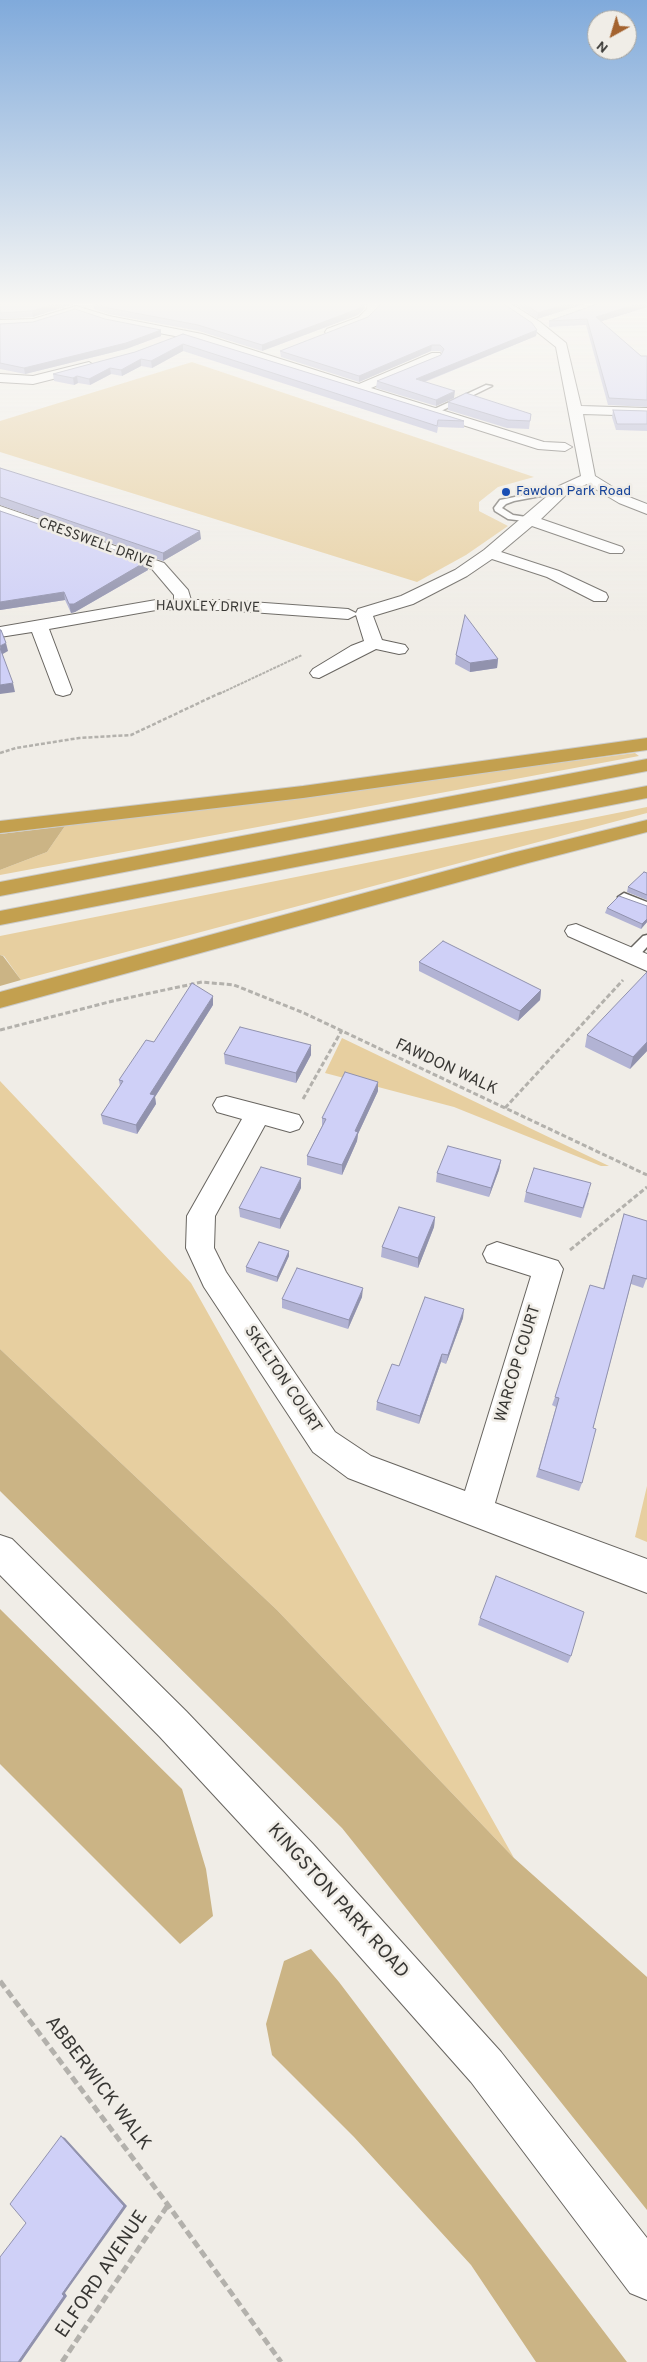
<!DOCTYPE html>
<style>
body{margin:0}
#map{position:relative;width:647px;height:2362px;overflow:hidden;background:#f0ede7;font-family:Overpass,sans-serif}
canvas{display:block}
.north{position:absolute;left:587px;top:10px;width:50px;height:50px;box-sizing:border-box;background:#f0ede7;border:1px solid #a6a49f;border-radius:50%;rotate:219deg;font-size:14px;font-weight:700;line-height:20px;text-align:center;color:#383734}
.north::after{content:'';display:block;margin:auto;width:18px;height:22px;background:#a4632f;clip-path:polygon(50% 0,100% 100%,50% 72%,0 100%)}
</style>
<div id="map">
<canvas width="647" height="2362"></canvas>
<div class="north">N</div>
</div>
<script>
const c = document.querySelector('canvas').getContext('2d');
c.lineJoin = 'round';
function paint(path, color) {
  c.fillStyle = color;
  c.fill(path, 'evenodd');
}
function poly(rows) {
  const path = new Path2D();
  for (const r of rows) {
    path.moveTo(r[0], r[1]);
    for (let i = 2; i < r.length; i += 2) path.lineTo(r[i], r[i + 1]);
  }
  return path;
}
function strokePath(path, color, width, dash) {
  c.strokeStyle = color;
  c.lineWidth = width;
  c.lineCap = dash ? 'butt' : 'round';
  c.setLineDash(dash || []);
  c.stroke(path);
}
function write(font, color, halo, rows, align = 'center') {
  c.font = font + ' Overpass,sans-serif';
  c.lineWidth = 5;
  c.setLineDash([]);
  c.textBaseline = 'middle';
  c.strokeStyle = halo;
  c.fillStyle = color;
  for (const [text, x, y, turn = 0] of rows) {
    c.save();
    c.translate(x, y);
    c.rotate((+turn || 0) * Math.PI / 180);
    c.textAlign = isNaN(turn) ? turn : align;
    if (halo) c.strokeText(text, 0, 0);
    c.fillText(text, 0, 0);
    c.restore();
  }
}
const green = poly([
 [192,362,534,477,498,487,479,502,479,511,508,526,466,555,417,582,0,452,0,421],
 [635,753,639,756,0,875,0,870,47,852,65,826],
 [647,807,647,813,21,980,4,956,0,955,0,936],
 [342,1038,609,1166,601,1166,454,1107,325,1073],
 [0,1081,191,1283,514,1858,277,1610,0,1349],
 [647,1486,647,1542,635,1537]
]);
const forest = poly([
 [65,826,47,852,0,870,0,834],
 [0,955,3,956,21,980,0,986],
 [0,1349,277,1610,514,1858,647,1977,647,2210,342,1828,0,1491],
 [0,1609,182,1789,206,1869,213,1916,180,1944,0,1764],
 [311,1949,339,1982,627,2362,536,2362,471,2265,354,2137,272,2055,266,2024,284,1961]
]);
const pathFar3 = poly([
 [219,694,302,655]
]);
const pathFar2 = poly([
 [0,753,16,748,79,738,131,735,222,692]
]);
const pathFar1 = poly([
 [0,1030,113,1001,202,982,234,985,304,1013,647,1175],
 [303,1099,342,1030],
 [505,1108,623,980],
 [570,1250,647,1187]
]);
const path = poly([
 [0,1981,168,2205,281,2362],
 [62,2362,168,2205]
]);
const service = poly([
 [486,385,492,386,437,413,430,411,486,385],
 [564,487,568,489,567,491,514,501,506,504,502,508,513,515,533,518,533,522,508,519,495,511,494,508,500,500,564,487],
 [624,893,647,902,647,911,620,900,618,897,624,893],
 [647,935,647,947,636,959,626,959,625,956,626,953,643,936,647,935]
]);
const minor = poly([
 [368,302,380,302,379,310,367,321,335,335,327,335,325,332,327,329,359,317,367,309,368,302],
 [495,302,508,302,540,322,566,343,581,406,647,408,647,416,583,414,595,476,629,497,647,504,647,514,619,503,587,484,569,492,541,519,622,547,624,550,622,553,610,553,532,526,501,552,559,571,606,593,608,597,606,601,594,601,547,577,492,559,467,576,413,604,373,616,382,640,405,645,408,649,405,653,399,654,376,649,319,678,313,677,310,673,313,669,351,646,364,641,356,615,348,619,223,610,156,610,49,629,72,690,70,694,63,696,56,694,54,690,32,632,0,637,0,627,156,600,174,600,174,595,152,569,0,516,0,506,164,563,188,590,191,600,223,600,348,609,356,613,358,609,401,596,455,570,484,550,559,486,581,476,556,347,532,328,495,302],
 [76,306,109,316,202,334,359,384,432,353,440,353,442,356,440,359,371,388,544,442,565,443,572,447,565,451,538,449,196,340,106,323,75,312,34,326,0,328,0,320,33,319,76,306],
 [89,362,95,366,93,369,33,384,0,382,0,374,33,376,89,362],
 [576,924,647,954,647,971,568,936,565,931,568,926,576,924],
 [226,1096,299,1115,303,1122,299,1129,290,1132,265,1125,215,1216,214,1248,226,1272,335,1432,371,1456,465,1491,531,1276,487,1262,483,1254,487,1246,497,1242,558,1261,563,1269,495,1503,647,1559,647,1593,348,1478,313,1452,204,1287,186,1248,187,1216,242,1119,217,1112,213,1105,217,1098,226,1096]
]);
const tertiary = poly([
 [0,1535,12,1539,186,1711,313,1844,501,2052,647,2238,647,2300,630,2293,471,2082,285,1872,160,1737,0,1575,0,1535]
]);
const trunk = poly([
 [647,738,647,750,303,798,0,833,0,821,303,786,647,738],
 [647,759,647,771,0,896,0,882,647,759],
 [647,786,647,798,0,925,0,911,647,786],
 [647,820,647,832,528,863,0,1008,0,992,512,853,647,820]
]);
const wall = poly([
 [0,302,79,302,33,317,0,319],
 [512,302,590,302,537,319],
 [93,303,365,308,358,315,262,351,199,331,109,314,94,309],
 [380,305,537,330,536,336,425,382,454,398,436,406,376,388,377,381,441,355,442,353,440,351,431,351,359,382,281,357,280,351,368,317],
 [647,307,601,321,641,356,647,356,647,407,608,405,586,325,549,327,549,321],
 [105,319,161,336,126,349,25,374,0,369,0,324],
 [183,334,464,421,464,428,438,427,437,433,183,351,152,368,141,366,122,376,111,374,90,385,78,383,74,385,54,381,53,374,135,352],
 [448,402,531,414,529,429,507,428,448,410],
 [613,410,647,411,647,431,616,430,612,417],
 [0,468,201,539,163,561,0,505],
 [0,511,148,570,75,612,71,613,65,600,0,610],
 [456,655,498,659,497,668,470,672,455,664],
 [647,873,647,900,627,892,628,887],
 [647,906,647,922,641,929,605,913,607,908],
 [419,962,541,990,540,1000,518,1021,419,971],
 [213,1005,155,1097,156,1104,137,1134,103,1124,101,1115,120,1086,119,1080,154,1042],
 [587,1035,647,1051,630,1069,585,1047],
 [311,1045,311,1055,296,1083,225,1064,224,1054],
 [378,1091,358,1134,357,1141,342,1175,307,1165,307,1156,322,1126,322,1118],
 [501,1160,499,1170,489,1197,436,1182,437,1173],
 [301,1188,280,1229,240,1217,239,1208],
 [526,1192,589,1193,581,1218,524,1202],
 [624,1214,647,1277,643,1288,631,1284,593,1428,582,1483,579,1491,536,1477,556,1407,552,1405,555,1397,603,1289],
 [435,1217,434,1227,418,1268,381,1257,382,1247],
 [289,1251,289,1256,277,1282,246,1272,246,1267],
 [362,1297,348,1329,282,1308,282,1299],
 [463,1318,446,1364,441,1362,419,1424,376,1410,377,1402,399,1366],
 [480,1618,571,1656,568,1663,478,1625]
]);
const shadedWall = poly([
 [60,302,79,302,33,317,32,311],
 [365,302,366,302,365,308,358,315,262,351,262,345],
 [572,302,590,302,537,319,538,313],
 [644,302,647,302,647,307,596,323,596,317],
 [161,330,161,336,126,349,25,374,24,368],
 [537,330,536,336,416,385,416,379],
 [183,344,183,351,152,368,151,361],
 [432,345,431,351,359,382,359,376],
 [141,359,141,366,122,376,121,370],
 [110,368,111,374,90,385,89,379],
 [77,376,78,383,74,385,73,378],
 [455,391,454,398,436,406,436,400],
 [200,531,201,539,163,561,163,553],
 [147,561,148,570,75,612,71,613,69,604],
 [64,592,65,600,0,610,0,602],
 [6,643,8,651,1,655,0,646],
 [498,659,497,668,470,672,470,663],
 [13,683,15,692,0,694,0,685],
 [647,919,647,922,641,929,642,924],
 [541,990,540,1000,518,1021,520,1011],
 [213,996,213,1005,155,1097,156,1104,137,1134,136,1125,150,1094],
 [647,1042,647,1051,630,1069,633,1057],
 [311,1045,311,1055,296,1083,296,1073],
 [378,1082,378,1091,358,1134,357,1141,342,1175,342,1165,355,1131],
 [501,1160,499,1170,489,1197,491,1188],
 [301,1178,301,1188,280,1229,280,1219],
 [435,1217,434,1227,418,1268,418,1258],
 [289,1251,289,1256,277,1282,277,1277],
 [363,1288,362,1297,348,1329,349,1320],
 [464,1309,463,1318,446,1364,448,1355],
 [442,1354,441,1362,419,1424,420,1416],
 [61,2136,65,2138,127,2206,65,2293,67,2296,21,2362,18,2362,62,2294]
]);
const building = poly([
 [0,302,60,302,32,311,0,313,0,302],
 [95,302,365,302,358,309,262,345,198,325,109,308,93,303,95,302],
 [381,302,501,302,532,323,537,330,416,379,455,391,436,400,377,381,441,355,444,349,440,345,432,345,359,376,280,351,368,317,380,305,381,302],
 [522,302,572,302,538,313,522,302],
 [603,302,644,302,596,317,641,356,647,356,647,400,609,398,587,319,549,321,603,302],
 [75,309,105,319,161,330,126,343,24,368,0,363,0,324,33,322,75,309],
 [183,334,464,421,438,420,437,426,183,344,151,361,141,359,121,370,110,368,89,379,77,376,73,378,53,374,135,352,183,334],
 [466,393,531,414,530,421,508,420,448,402,466,393],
 [613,410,647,411,647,424,617,424,613,410],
 [0,468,200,531,163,553,0,497,0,468],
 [0,511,147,561,74,604,69,604,64,592,0,602,0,511],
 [465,615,498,659,470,663,456,655,465,615],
 [0,630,1,630,6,643,0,646,0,630],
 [0,648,13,683,0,685,0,648],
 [644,872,647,873,647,895,628,887,644,872],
 [619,896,647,906,647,919,642,924,607,908,619,896],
 [443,941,541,990,520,1011,419,962,443,941],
 [647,972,647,1042,633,1057,587,1035,647,972],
 [192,983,213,996,150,1094,155,1095,136,1125,101,1115,123,1081,119,1080,146,1040,154,1042,192,983],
 [240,1027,311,1045,296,1073,224,1054,240,1027],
 [345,1072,378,1082,355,1131,358,1132,342,1165,307,1156,326,1119,322,1118,345,1072],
 [448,1146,501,1160,491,1188,437,1173,448,1146],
 [261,1167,301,1178,280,1219,239,1208,261,1167],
 [534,1168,591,1183,583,1208,526,1192,534,1168],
 [399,1207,435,1217,418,1258,382,1247,399,1207],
 [624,1214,647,1221,647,1279,633,1275,593,1428,596,1429,582,1483,539,1469,559,1398,555,1397,590,1285,604,1289,624,1214],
 [259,1242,289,1251,277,1277,246,1267,259,1242],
 [297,1268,363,1288,349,1320,282,1299,297,1268],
 [425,1297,464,1309,448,1355,442,1354,420,1416,377,1402,392,1364,399,1366,425,1297],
 [496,1576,584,1612,571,1656,480,1618,496,1576],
 [61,2136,124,2206,62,2294,64,2296,18,2362,0,2362,0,2257,26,2223,10,2204,61,2136]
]);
const markers = [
 [506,492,5,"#1a4fb4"]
];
const farTransitnames = [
 ["Fawdon Park Road",516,492]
];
const farStreetnames = [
 ["CRESSWELL DRIVE",96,544,20],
 ["HAUXLEY DRIVE",208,608,1]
];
const streetNames = [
 ["FAWDON WALK",446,1068,25],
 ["WARCOP COURT",519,1364,-73],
 ["SKELTON COURT",282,1380,56]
];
const nearStreetnames = [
 ["KINGSTON PARK ROAD",337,1902,48],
 ["ABBERWICK WALK",97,2084,53],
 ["ELFORD AVENUE",103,2275,-56]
];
paint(green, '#e7cfa0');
paint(forest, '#cbb485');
strokePath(service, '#686560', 3);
strokePath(minor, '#686560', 2);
strokePath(tertiary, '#686560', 2);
strokePath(trunk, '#cbcbca', 2);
strokePath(pathFar3, '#b3b1ac', 2, [3, 1]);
strokePath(pathFar2, '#b3b1ac', 2.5, [4, 2]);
strokePath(pathFar1, '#b3b1ac', 3, [5, 2.5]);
strokePath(path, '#b3b1ac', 5, [8, 4]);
paint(service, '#fff');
paint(minor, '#fff');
paint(tertiary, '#fff');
paint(trunk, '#c3a04f');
paint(wall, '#b2b3d4');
paint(shadedWall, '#9192ad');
paint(building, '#cfd0f7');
strokePath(building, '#9192ad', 1);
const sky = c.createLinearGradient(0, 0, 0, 633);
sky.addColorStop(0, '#80aadb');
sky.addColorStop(0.48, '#f8f7f4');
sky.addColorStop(1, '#f8f7f400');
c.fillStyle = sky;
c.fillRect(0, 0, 647, 633);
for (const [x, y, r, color] of markers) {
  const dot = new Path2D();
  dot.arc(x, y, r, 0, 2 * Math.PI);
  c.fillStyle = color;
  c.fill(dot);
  strokePath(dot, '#f0ede7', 2);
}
write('14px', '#164399', '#f0ede7', farTransitnames, 'left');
write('14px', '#383734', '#f0ede7', farStreetnames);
write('16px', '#383734', '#f0ede7', streetNames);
write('19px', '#383734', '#f0ede7', nearStreetnames);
</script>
